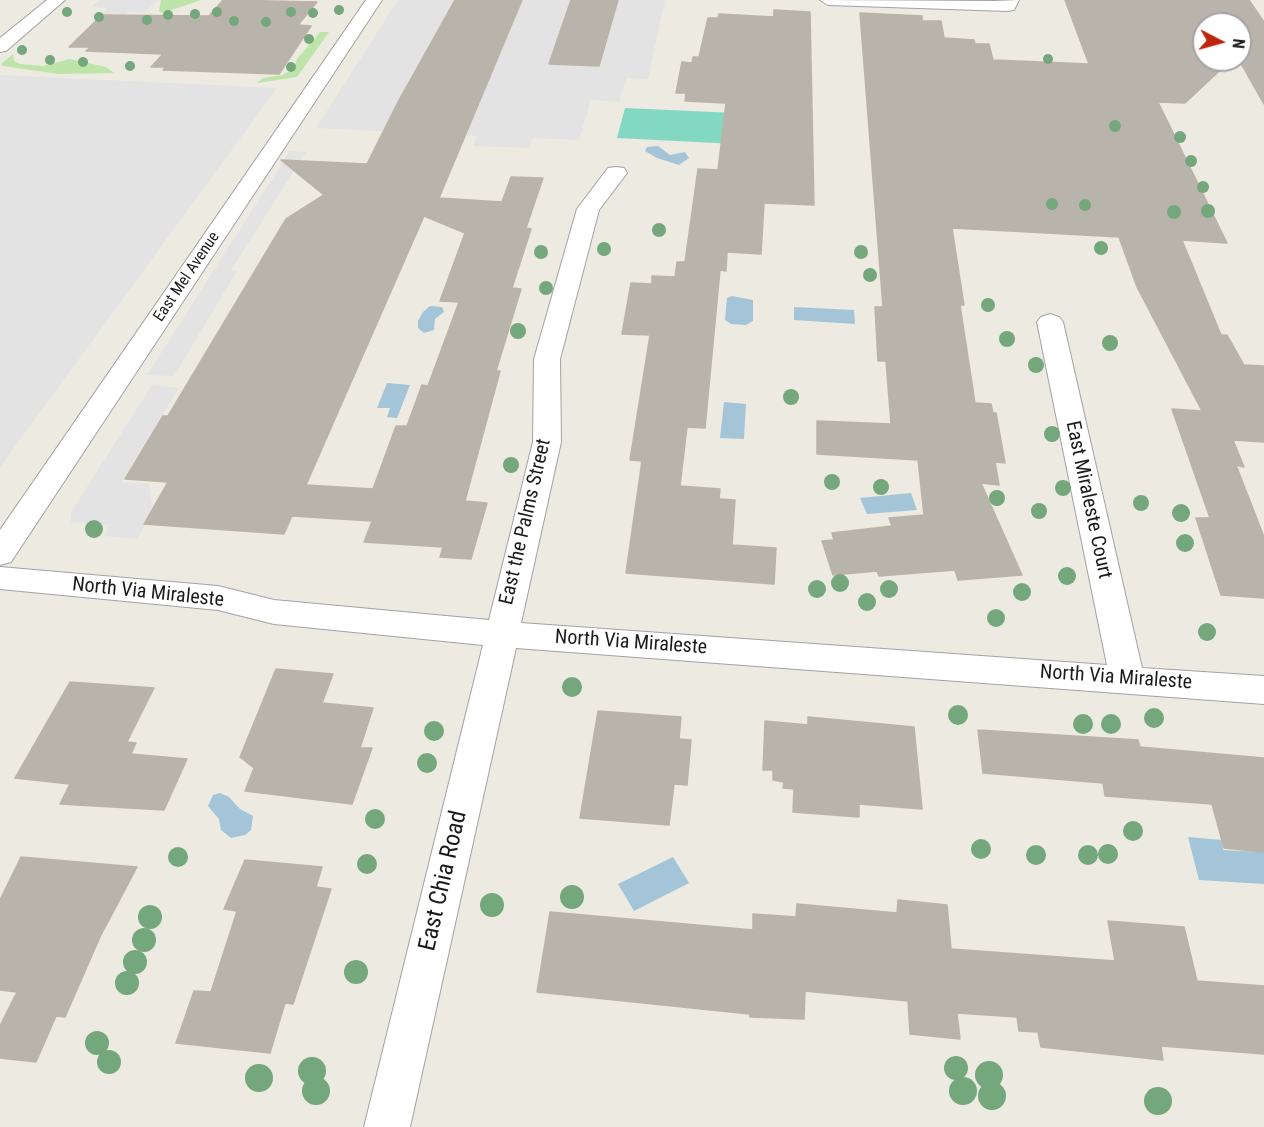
<!DOCTYPE html>
<style>
body{margin:0}
#map{position:relative;width:1264px;height:1127px;overflow:hidden;background:#eceae1;font-family:"Roboto Condensed",sans-serif}
canvas{display:block}
.north{position:absolute;left:1192px;top:12px;width:60px;height:60px;box-sizing:border-box;background:#fff;border:2px solid #a4a4a4;border-radius:50%;rotate:96deg;font-size:16px;font-weight:700;line-height:24px;text-align:center;color:#1b1b1b}
.north::after{content:'';display:block;margin:auto;width:21px;height:27px;background:#bb250c;clip-path:polygon(50% 0,100% 100%,50% 72%,0 100%)}
</style>
<div id="map">
<canvas width="1264" height="1127"></canvas>
<div class="north">N</div>
</div>
<script>
const c = document.querySelector('canvas').getContext('2d');
c.lineJoin = 'round';
function paint(path, color) {
  c.fillStyle = color;
  c.fill(path, 'evenodd');
}
function poly(rows) {
  const path = new Path2D();
  for (const r of rows) {
    path.moveTo(r[0], r[1]);
    for (let i = 2; i < r.length; i += 2) path.lineTo(r[i], r[i + 1]);
  }
  return path;
}
function strokePath(path, color, width, dash) {
  c.strokeStyle = color;
  c.lineWidth = width;
  c.lineCap = dash ? 'butt' : 'round';
  c.setLineDash(dash || []);
  c.stroke(path);
}
function write(font, color, halo, rows, align = 'center') {
  c.font = font + ' "Roboto Condensed",sans-serif';
  c.lineWidth = 4.5;
  c.setLineDash([]);
  c.textBaseline = 'middle';
  c.strokeStyle = halo;
  c.fillStyle = color;
  for (const [text, x, y, turn = 0] of rows) {
    c.save();
    c.translate(x, y);
    c.rotate((+turn || 0) * Math.PI / 180);
    c.textAlign = isNaN(turn) ? turn : align;
    if (halo) c.strokeText(text, 0, 0);
    c.fillText(text, 0, 0);
    c.restore();
  }
}
const grass = poly([
 [161,0,201,0,163,13,159,11],
 [320,32,329,32,297,77,257,83,263,78,283,75,294,68,297,59],
 [13,54,14,61,20,64,43,66,70,59,106,67,114,73,59,74,3,66,1,64]
]);
const pitch = poly([
 [625,108,758,114,756,145,617,138]
]);
const parking = poly([
 [99,0,158,0,144,13,128,12,125,15,102,14,107,8,91,7],
 [398,0,665,0,648,79,626,78,619,102,591,100,579,140,533,138,529,148,473,146,477,136,316,128],
 [0,75,277,88,0,467],
 [290,151,306,152,231,270,237,271,174,376,147,375],
 [152,385,179,388,121,482,149,484,153,510,137,539,104,536,109,525,71,522,71,512]
]);
const water = poly([
 [658,146,670,155,685,152,689,158,679,165,657,158,645,151,647,147],
 [732,296,753,300,753,321,746,325,731,324,725,320,727,298],
 [430,306,442,307,444,312,435,319,434,330,424,333,418,328,418,321,423,312],
 [794,307,854,310,855,324,794,320],
 [387,383,410,385,397,418,387,417,390,408,377,408],
 [724,402,746,404,744,439,720,438],
 [911,493,917,510,867,514,860,498],
 [220,793,229,797,240,809,253,816,251,830,245,835,231,838,221,830,219,819,208,806,213,795],
 [1188,837,1222,840,1223,850,1264,852,1264,884,1199,880],
 [673,857,689,883,634,911,618,884]
]);
const building = poly([
 [223,0,317,2,298,25,311,26,279,74,163,70,166,67,151,67,163,54,86,51,91,47,69,47,102,15,209,16,223,0],
 [455,0,522,0,439,198,502,202,511,177,543,178,526,228,531,229,512,288,521,289,496,371,500,371,465,501,487,503,471,559,440,557,443,547,364,542,372,521,292,516,284,534,144,524,168,482,125,479,163,416,168,416,286,219,324,195,281,160,367,164,398,102,455,0],
 [424,216,465,233,440,301,459,302,428,386,422,385,407,426,396,426,373,489,306,485,424,216],
 [571,0,618,0,599,66,549,64,571,0],
 [1065,0,1249,0,1264,22,1264,104,1239,60,1240,24,1204,24,1204,60,1231,60,1185,103,1158,102,1227,243,1182,240,1221,335,1227,335,1244,365,1264,366,1264,442,1233,440,1244,467,1236,465,1264,537,1264,598,1221,595,1196,518,1210,518,1172,409,1202,411,1137,287,1119,237,1047,233,952,228,964,305,960,305,975,403,991,404,993,413,996,413,1005,463,995,462,999,485,981,483,1022,575,958,580,955,570,879,576,877,571,833,575,822,541,834,540,832,533,892,526,889,518,924,515,918,460,817,454,817,421,891,424,886,361,878,361,875,307,883,307,860,13,922,16,922,21,941,21,944,38,974,40,975,44,989,44,993,60,1089,64,1065,0],
 [774,10,810,12,814,205,764,203,761,254,727,252,726,271,720,270,705,428,687,427,680,486,720,489,719,499,735,500,732,545,776,548,774,584,626,573,642,461,630,460,650,335,622,334,631,283,652,284,652,276,675,277,677,262,685,262,698,169,718,170,726,103,685,101,686,93,676,93,682,62,692,63,693,57,699,57,708,18,718,18,719,14,774,17,774,10],
 [276,669,333,674,322,703,373,708,360,748,372,748,352,804,245,791,254,768,240,757,276,669],
 [70,682,154,688,127,742,136,743,131,754,187,759,164,810,60,804,70,784,15,778,70,682],
 [598,711,681,717,679,739,691,740,687,785,674,784,669,825,580,818,598,711],
 [808,717,914,727,922,809,859,804,859,817,793,812,794,789,783,788,784,782,773,780,773,770,763,770,765,721,808,725,808,717],
 [978,730,1138,740,1140,747,1264,758,1264,852,1224,848,1212,804,1105,796,1103,783,983,773,978,730],
 [21,857,137,867,100,937,65,1017,56,1016,36,1062,0,1058,0,1026,17,992,0,990,0,900,21,857],
 [245,860,322,867,316,887,331,889,293,1004,285,1003,270,1053,176,1043,194,991,211,992,237,911,224,909,245,860],
 [898,900,947,905,951,949,1115,961,1108,921,1184,927,1197,981,1264,986,1264,1054,1161,1046,1163,1060,1041,1047,1038,1032,1019,1031,1017,1017,957,1013,960,1039,910,1034,908,1001,805,991,804,1019,750,1017,750,1014,537,992,550,912,753,930,753,914,796,917,797,904,897,913,898,900]
]);
const minor = poly([
 [47,0,65,0,6,51,0,52,0,38,47,0],
 [366,0,382,0,11,562,0,565,0,530,366,0],
 [820,0,995,1,1019,0,1014,10,1008,11,828,5,820,0],
 [616,167,624,168,627,173,599,210,560,359,561,442,521,623,1107,665,1037,322,1041,317,1050,314,1059,317,1063,322,1142,668,1264,676,1264,704,516,648,410,1127,364,1127,483,645,274,624,218,610,0,589,0,567,218,586,274,600,489,620,533,442,534,359,577,209,608,168,616,167]
]);
const trees = [
 [339,10,5],
 [67,12,5],
 [217,12,5],
 [291,12,5],
 [313,13,5],
 [195,14,5],
 [168,15,5],
 [99,17,5],
 [147,20,5],
 [234,21,5],
 [266,22,5],
 [309,39,5],
 [22,50,5],
 [1048,59,5],
 [50,60,5],
 [83,62,5],
 [130,66,5],
 [291,67,5],
 [1115,126,6],
 [1180,137,6],
 [1191,161,6],
 [1203,187,6],
 [1052,204,6],
 [1085,205,6],
 [1208,211,7],
 [1174,212,7],
 [659,230,7],
 [1101,248,7],
 [604,249,7],
 [541,252,7],
 [861,252,7],
 [870,275,7],
 [546,288,7],
 [988,305,7],
 [518,331,8],
 [1007,339,8],
 [1110,343,8],
 [1036,365,8],
 [791,397,8],
 [1052,434,8],
 [511,465,8],
 [832,482,8],
 [881,487,8],
 [1063,488,8],
 [997,498,8],
 [1141,503,8],
 [1039,511,8],
 [1181,513,9],
 [94,529,9],
 [1185,543,9],
 [1067,576,9],
 [840,583,9],
 [817,589,9],
 [889,589,9],
 [1022,592,9],
 [867,602,9],
 [996,618,9],
 [1207,632,9],
 [572,687,10],
 [958,715,10],
 [1154,718,10],
 [1083,724,10],
 [1111,724,10],
 [434,731,10],
 [427,763,10],
 [375,819,10],
 [1133,831,10],
 [981,849,10],
 [1108,854,10],
 [1036,855,10],
 [1088,855,10],
 [178,857,10],
 [367,864,10],
 [572,897,12],
 [492,905,12],
 [150,917,12],
 [144,940,12],
 [135,962,12],
 [356,972,12],
 [127,983,12],
 [97,1043,12],
 [109,1062,12],
 [956,1068,12],
 [312,1071,14],
 [989,1075,14],
 [259,1078,14],
 [316,1091,14],
 [963,1091,14],
 [992,1096,14],
 [1158,1101,14]
];
const farStreetnames = [
 ["East Mel Avenue",187,277,-56]
];
const streetNames = [
 ["East Miraleste Court",1088,500,78],
 ["East the Palms Street",526,522,-77],
 ["North Via Miraleste",148,593,6],
 ["North Via Miraleste",631,643,4],
 ["North Via Miraleste",1116,678,4]
];
const nearStreetnames = [
 ["East Chia Road",444,881,-77]
];
paint(grass, '#bee4aa');
paint(pitch, '#83d8c3');
paint(parking, '#e3e3e3');
paint(water, '#a4c5d8');
paint(building, '#b8b3ab');
strokePath(building, '#bdb3a5', 1.5);
strokePath(minor, '#a2a2a2', 2);
paint(minor, '#fff');
c.fillStyle = '#74a77b';
for (const [x, y, r] of trees) {
  c.beginPath();
  c.arc(x, y, r, 0, 2 * Math.PI);
  c.fill();
}
write('16px', '#1b1b1b', '#fff', farStreetnames);
write('20px', '#1b1b1b', '#fff', streetNames);
write('24px', '#1b1b1b', '#fff', nearStreetnames);
</script>
